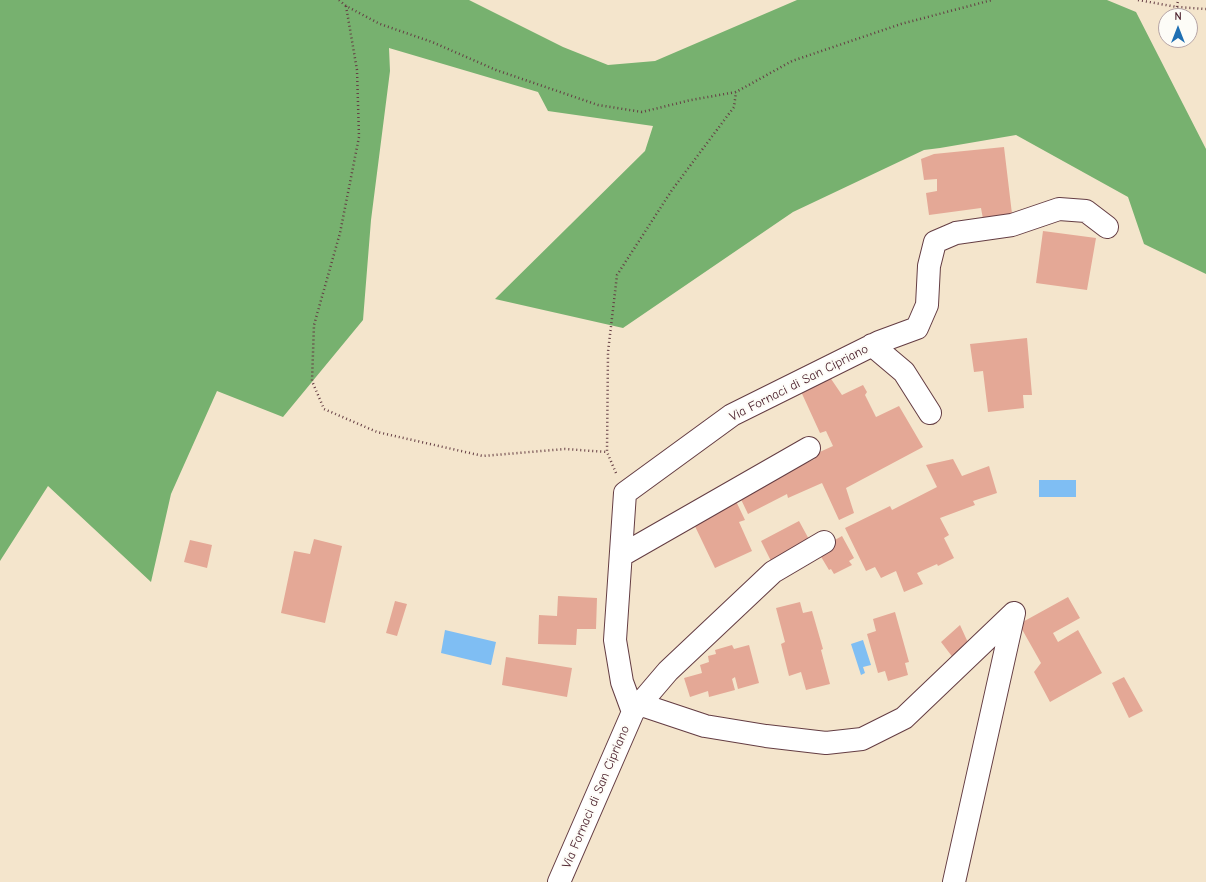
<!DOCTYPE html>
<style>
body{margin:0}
#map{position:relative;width:1206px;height:882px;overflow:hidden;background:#f4e5cc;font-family:"Comic Neue",sans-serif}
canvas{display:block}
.north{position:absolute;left:1158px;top:8px;width:40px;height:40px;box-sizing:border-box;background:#fdfcf7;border:1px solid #b5a4a5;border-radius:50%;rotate:0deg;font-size:11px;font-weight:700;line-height:16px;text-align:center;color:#4a1f2b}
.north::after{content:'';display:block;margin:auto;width:14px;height:18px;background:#1f6fb2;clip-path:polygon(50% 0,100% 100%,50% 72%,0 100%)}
</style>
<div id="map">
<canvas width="1206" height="882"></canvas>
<div class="north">N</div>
</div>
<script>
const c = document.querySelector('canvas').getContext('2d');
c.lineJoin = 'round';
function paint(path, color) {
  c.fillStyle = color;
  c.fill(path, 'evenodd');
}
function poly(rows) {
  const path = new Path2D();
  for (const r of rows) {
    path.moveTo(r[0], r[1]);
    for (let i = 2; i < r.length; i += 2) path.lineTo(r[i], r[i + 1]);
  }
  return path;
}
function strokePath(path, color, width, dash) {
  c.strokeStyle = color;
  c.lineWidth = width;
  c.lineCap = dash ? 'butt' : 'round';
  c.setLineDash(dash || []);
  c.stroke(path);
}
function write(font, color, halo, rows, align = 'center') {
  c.font = font + ' "Comic Neue",sans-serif';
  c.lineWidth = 4;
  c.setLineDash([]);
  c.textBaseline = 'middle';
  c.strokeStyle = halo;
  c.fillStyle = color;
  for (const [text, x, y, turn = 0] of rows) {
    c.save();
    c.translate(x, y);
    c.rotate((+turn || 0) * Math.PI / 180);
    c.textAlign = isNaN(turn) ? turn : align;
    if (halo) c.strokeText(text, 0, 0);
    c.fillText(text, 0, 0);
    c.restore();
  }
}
const forest = poly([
 [0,0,469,0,563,47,608,65,655,61,797,0,1107,0,1136,12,1206,149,1206,274,1144,244,1128,197,1016,135,940,148,924,150,793,212,623,328,495,299,645,151,653,126,548,111,538,92,389,48,390,71,371,220,363,320,283,417,217,391,171,494,151,582,48,486,0,561]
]);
const water = poly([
 [1039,480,1076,480,1076,497,1039,497],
 [445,630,496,642,491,665,441,653],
 [863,640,871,665,863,667,865,673,861,675,851,644]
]);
const building = poly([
 [1004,147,1012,214,983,219,981,208,929,215,926,193,937,191,937,179,924,180,921,159,934,154],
 [1043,231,1096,238,1087,290,1036,283],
 [1027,338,1032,395,1023,395,1024,408,988,412,983,371,974,372,970,344],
 [825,370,842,395,863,385,867,392,865,395,876,417,899,406,923,447,846,488,854,513,839,520,822,483,788,498,787,494,748,514,737,491,778,475,815,459,813,455,833,446,826,431,820,433,798,385],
 [953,459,962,476,989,466,997,493,973,501,975,505,940,518,949,535,944,538,954,558,938,566,937,564,917,573,923,584,904,592,896,571,881,578,875,567,866,571,845,528,890,506,892,510,937,487,926,465],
 [734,497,745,520,739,522,752,551,715,568,691,518],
 [799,521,811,543,772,563,761,541],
 [842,536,854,558,849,561,852,565,834,574,831,569,829,570,817,550],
 [314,539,342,546,325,623,281,613,294,551,310,554],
 [190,540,212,545,207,568,184,562],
 [558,596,597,598,596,629,577,629,576,645,538,644,539,615,557,616],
 [1068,597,1080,618,1053,633,1058,642,1078,630,1102,673,1050,702,1034,672,1041,663,1019,624],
 [395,601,407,604,397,636,386,633],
 [800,602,803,613,812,611,823,649,821,650,830,684,806,690,801,672,789,676,781,644,785,642,776,608],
 [895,612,909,662,905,663,908,675,888,681,885,671,878,673,867,634,876,631,873,619],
 [960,625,970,647,954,659,941,642],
 [732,645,734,649,749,645,759,683,738,689,735,677,732,679,735,690,709,697,708,691,690,697,684,678,702,673,700,665,709,662,708,656,716,654,715,650],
 [506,657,572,668,567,697,502,685],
 [1124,677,1143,711,1129,718,1112,683]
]);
const path = poly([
 [339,0,346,6,380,24,432,42,496,70,598,105,642,112,691,100,736,92,792,61,901,24,992,0],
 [1138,0,1177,7,1206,9],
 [346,6,357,70,359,137,340,233,314,325,312,381,324,409,377,432,483,456,565,449,607,452],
 [1177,7,1178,0],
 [616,473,607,452,608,352,617,275,672,190,734,107,736,92]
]);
const minor = poly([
 [872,345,904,372,930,413],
 [622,555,809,448],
 [639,704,705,726,766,736,826,743,862,739,904,718,1014,613],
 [633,712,668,671,773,572,824,542],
 [559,882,633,712,622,682,615,640,625,493,732,415,879,342,917,328,927,305,929,266,935,242,956,233,1012,225,1059,209,1086,211,1107,227],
 [954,882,1014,613]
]);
const streetNames = [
 ["Via Fornaci di San Cipriano",799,383,-27],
 ["Via Fornaci di San Cipriano",596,797,-67]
];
paint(forest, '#77b16f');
paint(water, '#7fbef3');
paint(building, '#e4a896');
strokePath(minor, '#643d43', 24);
strokePath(path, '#643d43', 2.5, [1, 3]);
strokePath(minor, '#fff', 22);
write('13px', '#4a1f2b', '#fdfcf7', streetNames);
</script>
